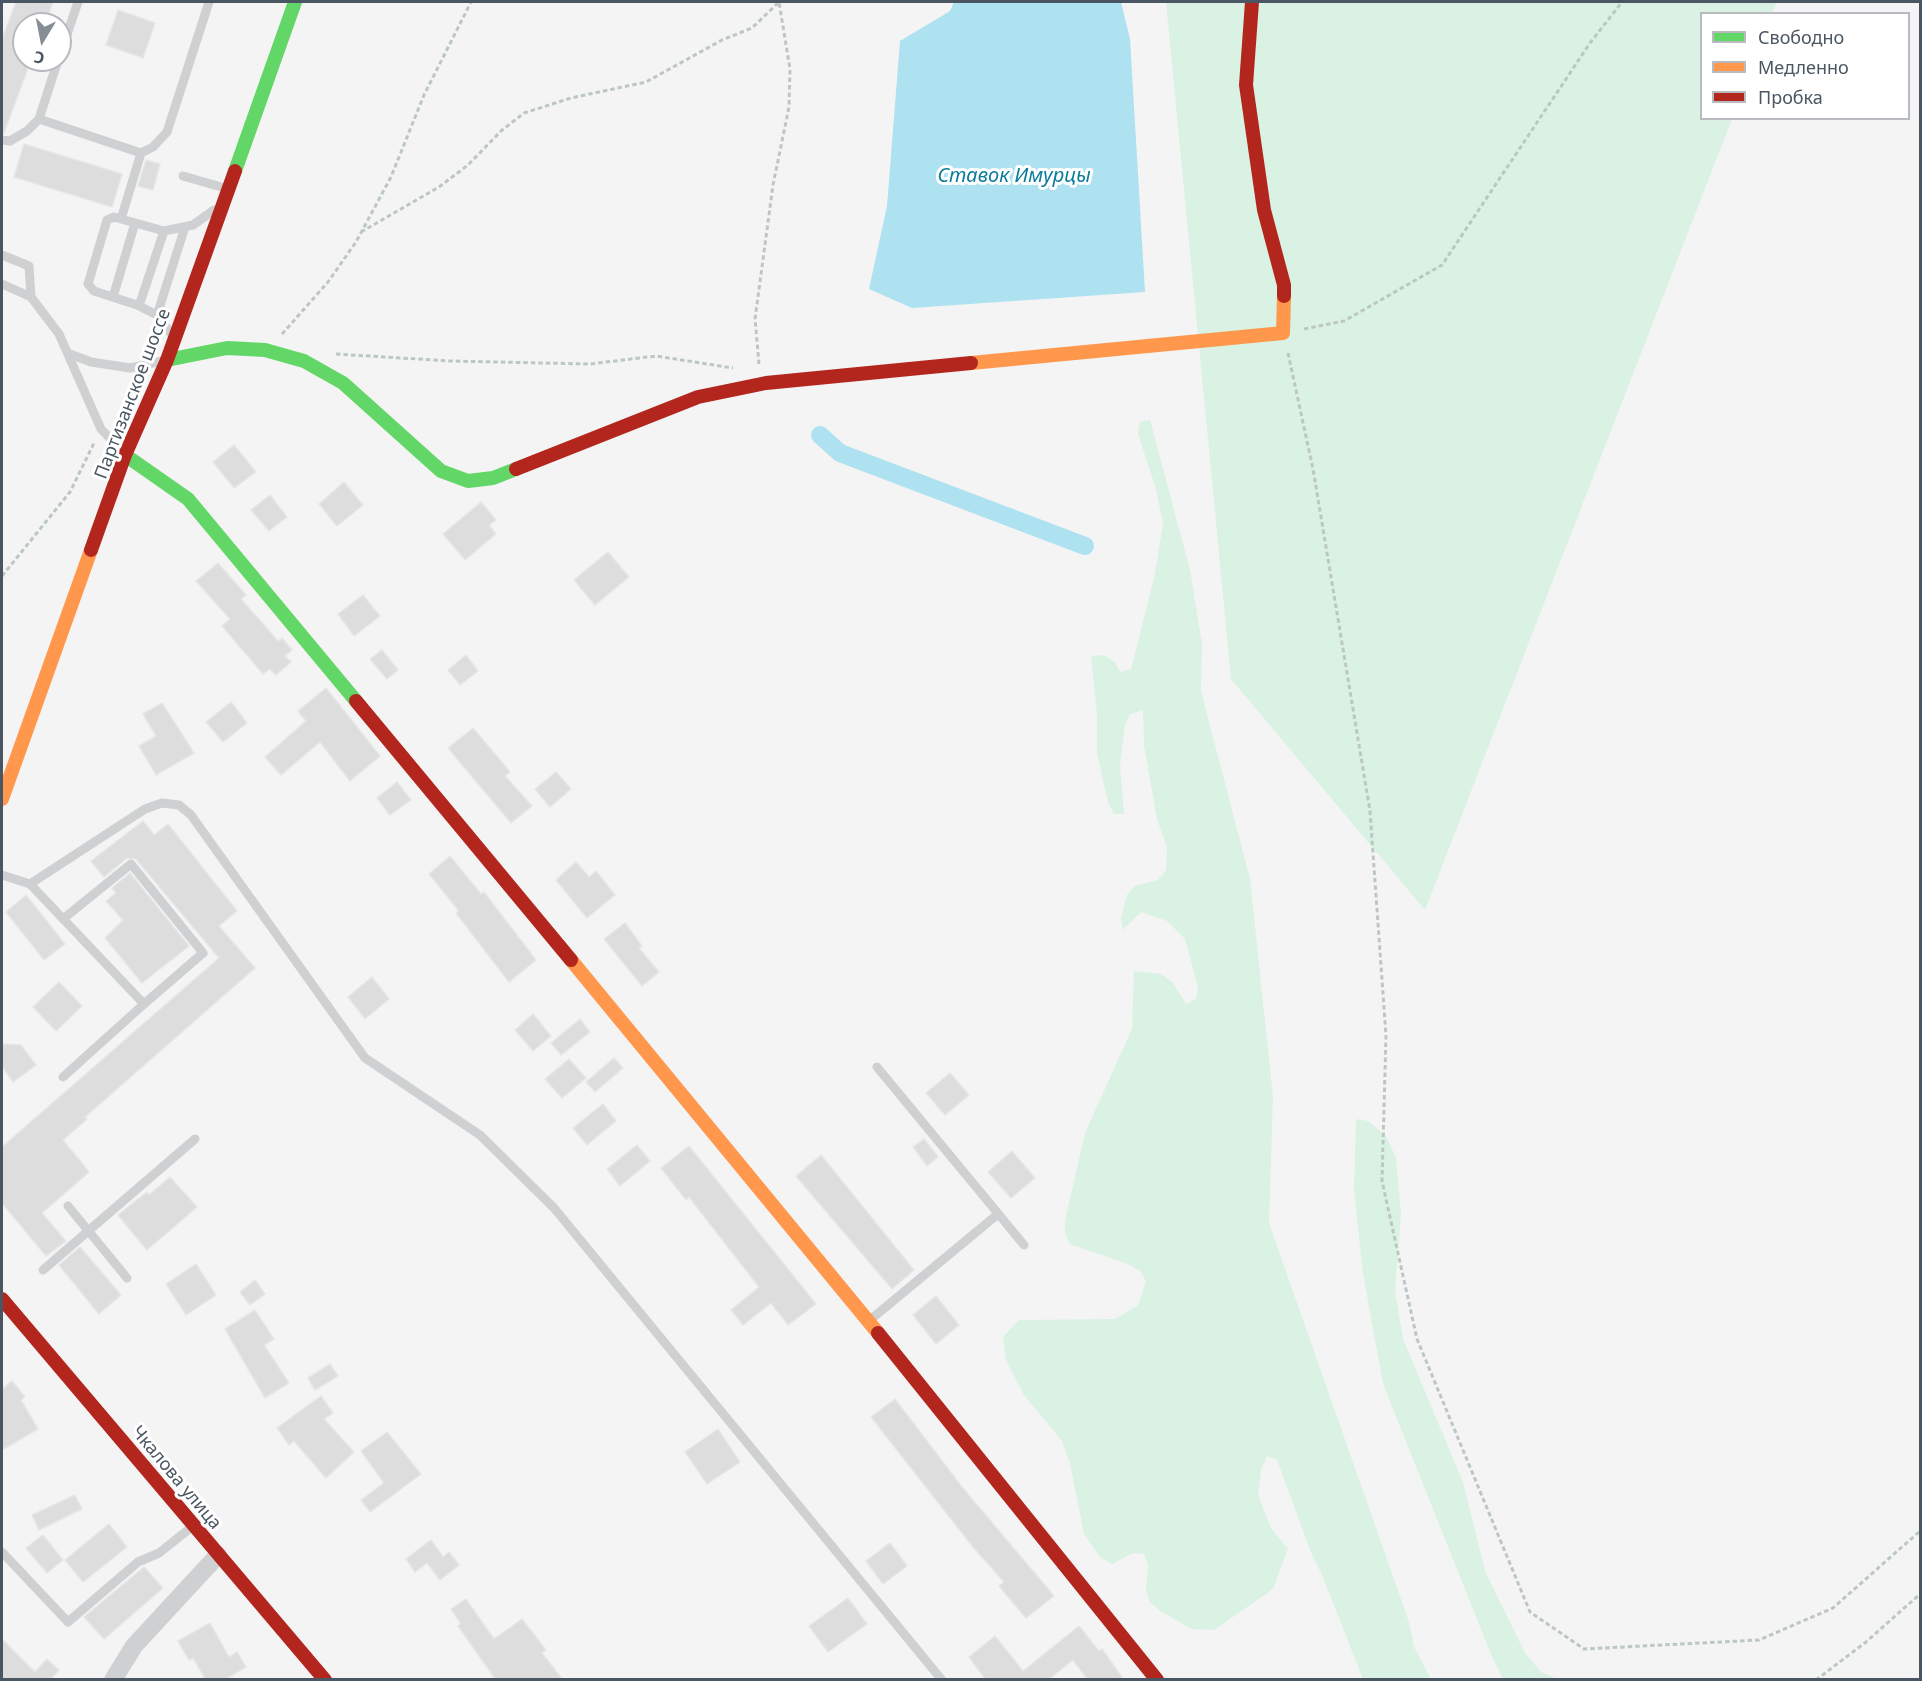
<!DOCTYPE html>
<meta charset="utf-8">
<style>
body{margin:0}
#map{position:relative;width:1922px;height:1681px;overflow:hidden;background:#f4f4f4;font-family:"Noto Sans",sans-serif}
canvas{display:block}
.frame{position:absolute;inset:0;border:3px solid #4a5661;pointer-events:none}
.legend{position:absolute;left:1700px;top:12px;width:210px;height:108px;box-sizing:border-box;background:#fff;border:2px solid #b7bbc0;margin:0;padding:8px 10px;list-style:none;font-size:18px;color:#4a5661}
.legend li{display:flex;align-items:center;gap:12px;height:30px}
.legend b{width:30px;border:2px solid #b7bbc0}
.north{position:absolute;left:12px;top:12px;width:60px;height:60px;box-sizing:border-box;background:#fff;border:2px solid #b7bbc0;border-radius:50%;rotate:190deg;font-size:16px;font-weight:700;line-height:24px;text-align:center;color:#4a5661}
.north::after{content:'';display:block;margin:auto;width:21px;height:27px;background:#868d94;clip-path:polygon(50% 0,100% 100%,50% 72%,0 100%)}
</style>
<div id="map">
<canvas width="1922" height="1681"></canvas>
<div class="frame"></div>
<ul class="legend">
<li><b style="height:8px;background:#63d668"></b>Свободно</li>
<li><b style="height:8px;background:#ff974d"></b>Медленно</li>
<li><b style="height:8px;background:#b3261e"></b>Пробка</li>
</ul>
<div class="north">С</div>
</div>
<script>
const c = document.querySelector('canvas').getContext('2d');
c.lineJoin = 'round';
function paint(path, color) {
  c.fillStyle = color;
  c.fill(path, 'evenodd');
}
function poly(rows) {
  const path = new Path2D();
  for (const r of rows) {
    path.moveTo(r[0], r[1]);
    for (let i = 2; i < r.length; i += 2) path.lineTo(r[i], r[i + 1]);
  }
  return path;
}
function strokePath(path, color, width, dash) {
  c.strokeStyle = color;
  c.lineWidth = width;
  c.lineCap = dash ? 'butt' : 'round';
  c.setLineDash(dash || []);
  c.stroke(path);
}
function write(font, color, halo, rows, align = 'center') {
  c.font = font + ' "Noto Sans",sans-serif';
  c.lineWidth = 6;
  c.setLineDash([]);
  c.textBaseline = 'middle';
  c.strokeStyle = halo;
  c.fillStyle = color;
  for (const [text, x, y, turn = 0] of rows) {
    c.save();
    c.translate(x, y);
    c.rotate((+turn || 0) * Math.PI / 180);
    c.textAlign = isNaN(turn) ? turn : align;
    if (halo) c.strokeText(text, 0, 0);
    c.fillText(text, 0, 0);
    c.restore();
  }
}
const green = poly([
 [1166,2,1777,2,1772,13,1702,14,1702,118,1732,119,1425,910,1231,679],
 [1150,420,1190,570,1202,644,1201,691,1250,879,1273,1097,1269,1223,1409,1622,1414,1647,1431,1679,1363,1679,1322,1575,1312,1555,1277,1460,1267,1456,1261,1470,1258,1495,1271,1528,1288,1549,1273,1589,1214,1630,1191,1629,1159,1610,1150,1602,1146,1590,1148,1565,1144,1554,1133,1553,1112,1564,1100,1557,1084,1534,1070,1463,1062,1441,1024,1395,1006,1360,1003,1337,1019,1320,1115,1319,1138,1305,1146,1282,1141,1272,1128,1264,1070,1244,1065,1233,1065,1221,1085,1133,1132,1029,1134,971,1161,974,1172,982,1186,1004,1196,999,1198,987,1185,939,1167,921,1141,912,1123,930,1121,918,1127,895,1134,886,1158,880,1166,870,1167,847,1157,819,1144,746,1143,710,1130,714,1125,725,1120,765,1124,814,1114,814,1108,803,1097,753,1097,714,1091,656,1104,655,1115,662,1120,672,1131,669,1155,573,1163,524,1156,489,1138,434,1140,422],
 [1356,1119,1368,1121,1386,1136,1396,1158,1401,1215,1395,1291,1403,1339,1463,1482,1485,1571,1525,1653,1541,1672,1558,1679,1503,1679,1492,1657,1383,1384,1363,1274,1354,1191]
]);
const water = poly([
 [954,2,1121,2,1130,39,1145,292,912,308,869,289,887,206,900,41,950,11]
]);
const canal = poly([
 [820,435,840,453,1085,546]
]);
const building = poly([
 [16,2,53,2,45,24,24,24,24,60,31,60,4,133,2,133,2,39,16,2],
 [118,10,155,23,143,58,106,45,118,10],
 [24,144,122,174,112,207,14,177,24,144],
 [146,160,160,164,153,190,138,186,146,160],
 [234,445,256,472,234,488,213,462,234,445],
 [344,482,363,505,337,526,319,504,344,482],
 [270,495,287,517,269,531,251,510,270,495],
 [481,502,496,520,489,525,496,534,465,560,443,534,481,502],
 [608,552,629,577,595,605,574,580,608,552],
 [218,563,246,595,241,599,278,641,282,638,292,650,285,656,291,662,276,675,270,669,263,674,222,626,230,619,196,581,218,563],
 [363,595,380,616,354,636,338,614,363,595],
 [382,650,398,670,387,679,370,659,382,650],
 [466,655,478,671,460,685,448,670,466,655],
 [326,688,380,756,350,781,320,742,281,775,265,757,306,721,298,711,326,688],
 [231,702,247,723,223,742,206,722,231,702],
 [162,703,194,753,156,775,139,746,156,736,143,714,162,703],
 [473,728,510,772,505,776,532,806,511,823,448,748,473,728],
 [556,772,571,789,550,807,535,789,556,772],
 [397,782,411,800,390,815,377,798,397,782],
 [143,821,154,835,168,824,237,911,219,926,255,968,85,1117,87,1119,63,1140,89,1172,42,1213,66,1241,46,1256,2,1203,2,1147,219,958,136,859,127,858,104,877,91,861,143,821],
 [450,856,481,894,484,892,536,960,509,982,456,913,459,911,429,874,450,856],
 [576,862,589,877,596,871,615,895,587,918,556,880,576,862],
 [130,873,189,946,142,983,105,938,123,920,106,901,116,893,112,888,130,873],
 [26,895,65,944,44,960,6,912,26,895],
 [625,923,642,946,639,948,659,972,642,986,604,939,625,923],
 [372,977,389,999,365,1019,348,997,372,977],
 [59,982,82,1006,56,1031,33,1007,59,982],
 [533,1014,551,1036,533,1051,515,1030,533,1014],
 [580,1019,590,1032,561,1055,551,1043,580,1019],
 [2,1044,21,1045,36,1065,13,1082,2,1066,2,1044],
 [614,1058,623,1068,595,1092,586,1082,614,1058],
 [569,1059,586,1078,562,1098,545,1079,569,1059],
 [950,1073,969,1095,945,1115,926,1093,950,1073],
 [603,1104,616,1121,587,1145,573,1128,603,1104],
 [924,1139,938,1157,927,1166,913,1147,924,1139],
 [637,1145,650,1161,620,1186,607,1169,637,1145],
 [689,1146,816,1304,788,1325,771,1303,743,1325,731,1310,759,1287,689,1197,686,1200,661,1168,689,1146],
 [1012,1151,1035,1178,1011,1198,988,1172,1012,1151],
 [821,1155,914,1270,892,1289,796,1176,821,1155],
 [170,1177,197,1207,147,1250,118,1215,147,1192,149,1195,170,1177],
 [80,1247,121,1295,99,1314,59,1265,80,1247],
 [196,1264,216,1295,186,1315,166,1284,196,1264],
 [255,1280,265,1294,250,1305,240,1292,255,1280],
 [936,1296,959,1325,936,1344,913,1315,936,1296],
 [255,1310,274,1339,264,1345,289,1383,265,1398,225,1329,255,1310],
 [330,1364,338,1376,315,1390,308,1378,330,1364],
 [12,1381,25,1397,21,1400,38,1429,2,1450,2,1389,12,1381],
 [321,1396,333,1413,324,1419,354,1452,326,1478,294,1441,289,1445,277,1428,321,1396],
 [895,1399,962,1487,1054,1596,1026,1618,999,1586,1004,1582,973,1547,871,1417,895,1399],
 [718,1429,740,1462,707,1484,685,1452,718,1429],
 [387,1432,421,1474,370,1512,361,1500,384,1483,361,1451,387,1432],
 [75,1495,82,1509,39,1530,32,1515,75,1495],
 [109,1524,127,1547,83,1582,65,1560,109,1524],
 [43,1535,63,1560,47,1573,26,1548,43,1535],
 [431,1540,443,1557,449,1552,459,1565,440,1580,427,1563,415,1572,406,1559,431,1540],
 [890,1543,907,1566,883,1584,866,1561,890,1543],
 [144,1567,163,1588,104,1639,84,1617,144,1567],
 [848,1598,867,1624,828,1652,809,1626,848,1598],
 [466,1599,494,1639,522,1619,546,1650,542,1653,563,1680,496,1680,458,1626,461,1624,451,1609,466,1599],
 [210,1623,229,1657,237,1652,246,1667,224,1680,206,1680,193,1658,189,1660,178,1641,210,1623],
 [1079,1626,1099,1651,1102,1649,1124,1680,1088,1680,1073,1660,1048,1680,986,1680,969,1657,995,1636,1023,1671,1079,1626],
 [2,1639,35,1672,47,1659,59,1670,50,1680,2,1680,2,1639]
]);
const path = poly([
 [361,232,439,187,468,165,501,131,524,113,571,98,646,82,722,40,752,28,779,2],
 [1304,329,1344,321,1442,265,1590,43,1622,2],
 [282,334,328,282,356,242,391,177,424,95,471,2],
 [1288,353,1313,469,1370,811,1386,1036,1382,1181,1417,1339,1530,1612,1584,1649,1759,1640,1833,1608,1920,1531],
 [336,354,450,361,590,364,656,356,733,368],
 [759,364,755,319,773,185,789,107,790,69,779,2],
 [2,576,70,492,95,441],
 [1816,1680,1866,1642,1920,1594]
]);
const lane = poly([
 [60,55,78,2],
 [39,119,141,153,153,147,167,132,209,2],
 [2,140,10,141,27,131,39,119,58,60],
 [183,176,228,189],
 [121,219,141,153],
 [2,255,29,266,31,297],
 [2,284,31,297,59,334,101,429,124,453],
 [113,297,135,223],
 [139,306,164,231],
 [157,315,185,227],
 [172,335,157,315,137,305,94,291,88,284,107,220,114,217,164,231,193,225,214,210],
 [70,354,91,362,130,368,162,361],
 [2,875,30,884,145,809,162,803,179,805,191,815,365,1058,480,1135,554,1208,942,1680],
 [30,884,144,1004,203,953,131,864,63,919],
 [877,1067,1024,1245],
 [63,1077,144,1004],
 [68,1206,127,1278],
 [43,1270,195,1139],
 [870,1320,998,1214],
 [2,1552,68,1622,138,1562,159,1553,193,1526]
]);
const street = poly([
 [113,1680,134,1646,218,1555]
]);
const fast = poly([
 [235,171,295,2],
 [167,360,227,348,265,350,304,361,343,383,441,471,468,481,493,478,516,469],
 [125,455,188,499,356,701]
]);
const slow = poly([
 [971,363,1283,333,1284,296],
 [2,799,91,550],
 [571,960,878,1333]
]);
const jam = poly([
 [1252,2,1246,85,1264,210,1284,285,1284,296],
 [516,469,698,397,766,383,971,363],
 [91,550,125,455,167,360,235,171],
 [356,701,571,960],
 [2,1299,325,1680],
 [878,1333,1157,1680]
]);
const streetNames = [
 ["Партизанское шоссе",133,394,-69],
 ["Чкалова улица",176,1478,50]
];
const waterNames = [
 ["Ставок Имурцы",1014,176]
];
paint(green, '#d9f2e3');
paint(water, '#aee2f0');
strokePath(canal, '#aee2f0', 18);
paint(building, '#ddddde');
strokePath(building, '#e5e6e7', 1.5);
strokePath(path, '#bcc7c4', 3, [4.5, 3]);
strokePath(lane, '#ced0d2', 9);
strokePath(street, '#ced0d2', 18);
strokePath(fast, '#63d668', 14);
strokePath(slow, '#ff974d', 14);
strokePath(jam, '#b3261e', 14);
write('18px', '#4a5661', '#fff', streetNames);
write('italic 20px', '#0c7c9b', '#fff', waterNames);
</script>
